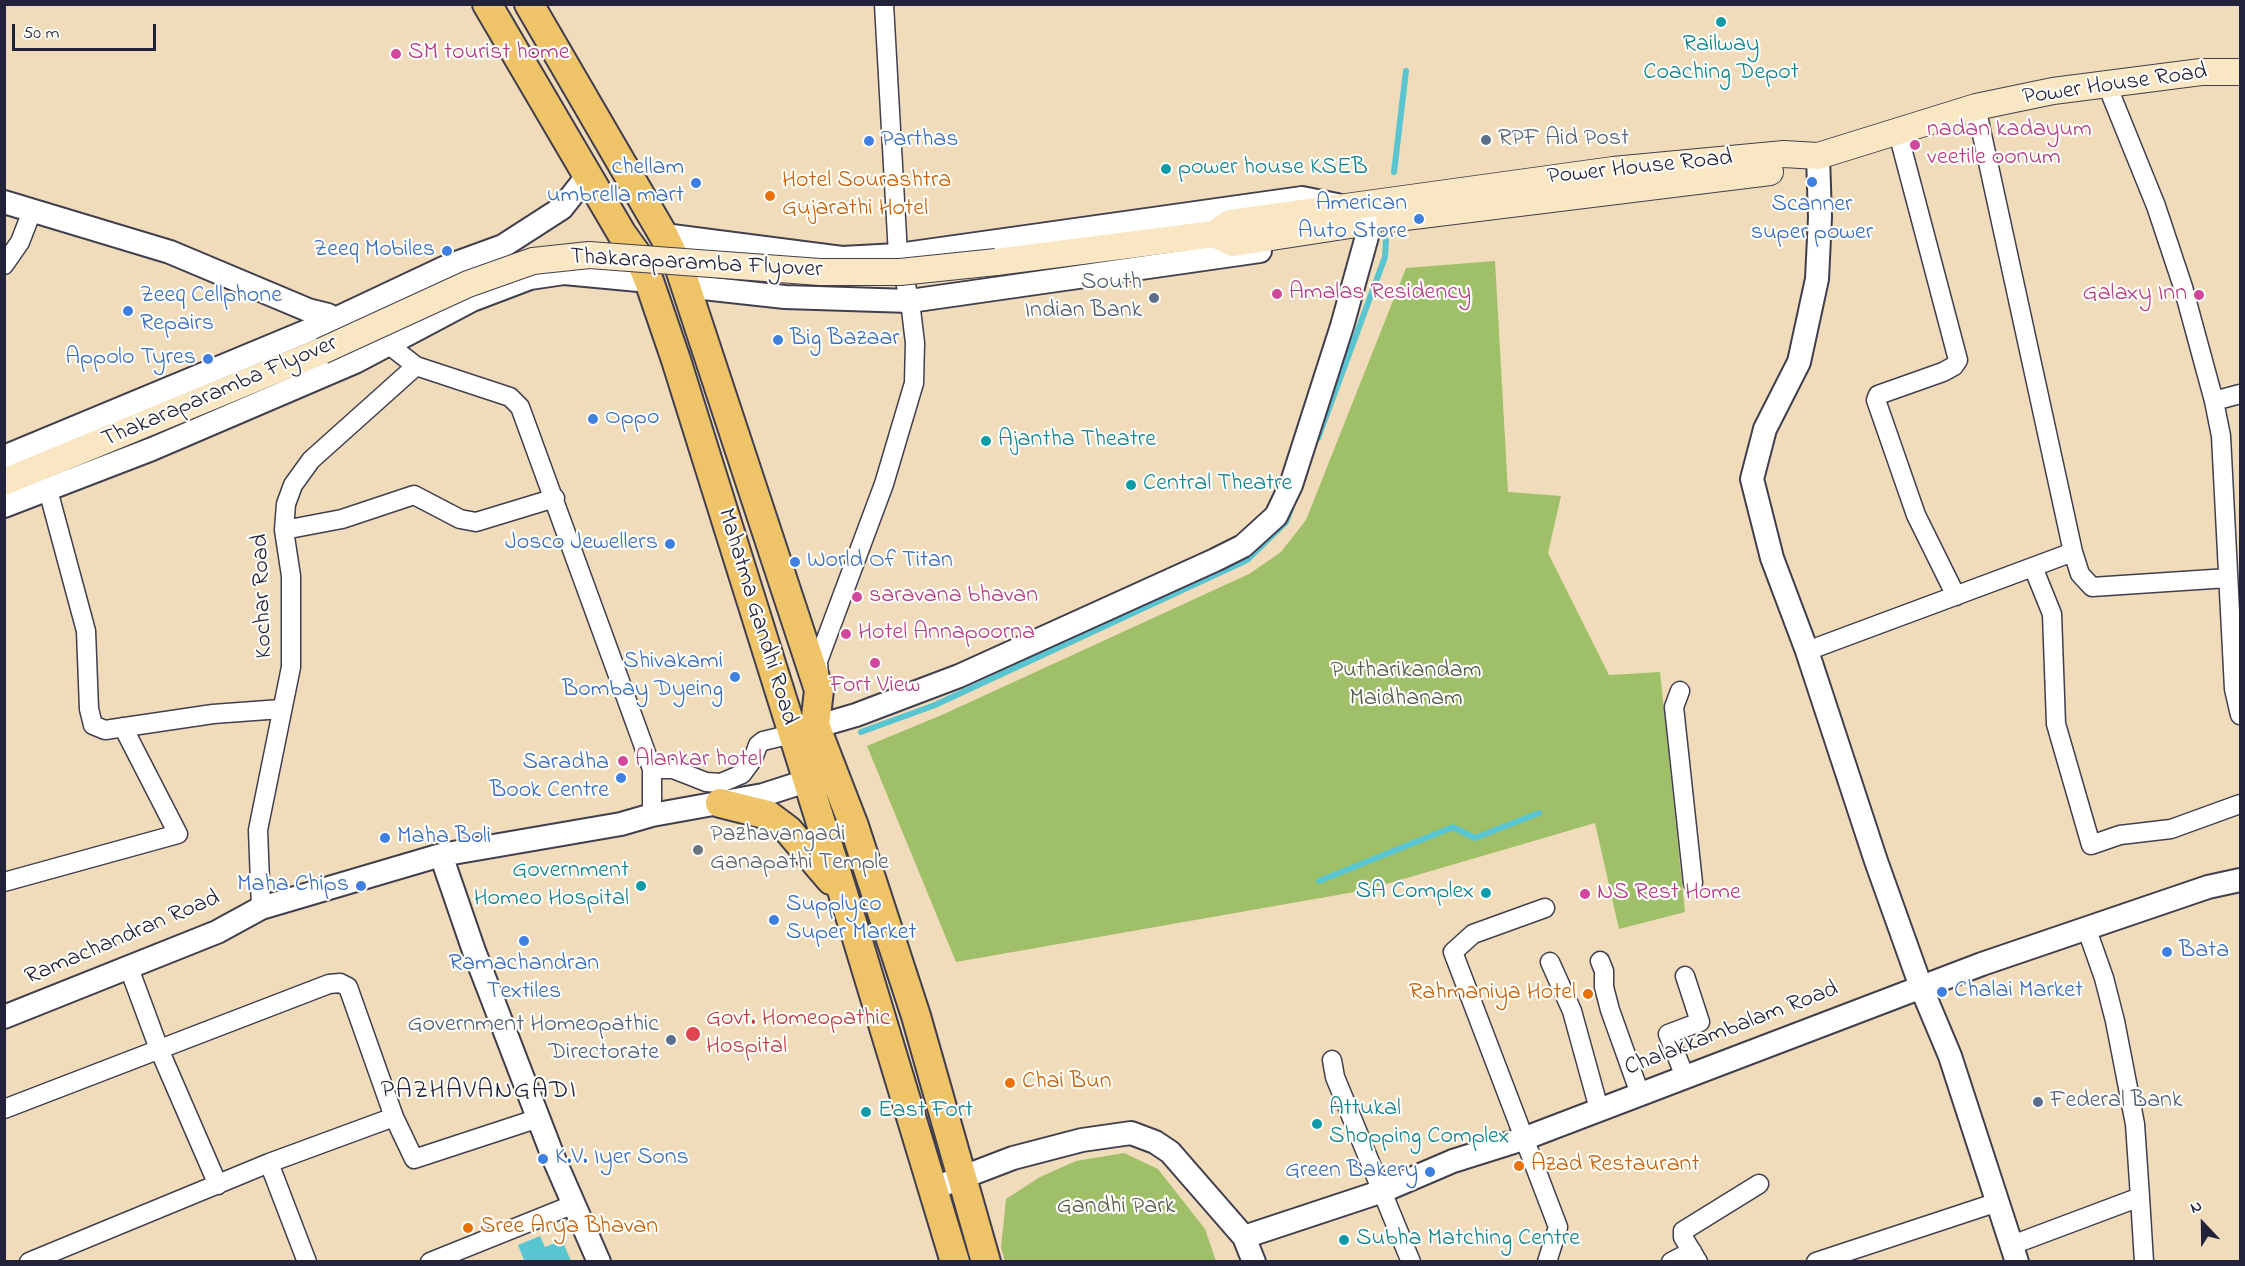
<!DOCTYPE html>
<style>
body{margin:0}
#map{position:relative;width:2245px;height:1266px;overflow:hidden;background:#f0dcba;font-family:"Indie Flower",sans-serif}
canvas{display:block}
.frame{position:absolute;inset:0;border:6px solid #22223b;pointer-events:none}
.north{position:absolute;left:2173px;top:1194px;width:60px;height:60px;-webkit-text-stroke:4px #fdfcf7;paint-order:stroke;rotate:338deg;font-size:16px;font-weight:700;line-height:24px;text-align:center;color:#22223b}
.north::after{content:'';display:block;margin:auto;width:21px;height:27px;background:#22223b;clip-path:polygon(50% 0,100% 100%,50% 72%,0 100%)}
.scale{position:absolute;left:12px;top:24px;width:144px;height:27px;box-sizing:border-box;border:3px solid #22223b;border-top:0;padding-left:8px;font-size:18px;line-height:21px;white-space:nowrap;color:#22223b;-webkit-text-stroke:4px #fdfcf7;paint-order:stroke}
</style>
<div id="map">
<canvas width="2245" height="1266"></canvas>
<div class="frame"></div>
<div class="north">N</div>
<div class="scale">50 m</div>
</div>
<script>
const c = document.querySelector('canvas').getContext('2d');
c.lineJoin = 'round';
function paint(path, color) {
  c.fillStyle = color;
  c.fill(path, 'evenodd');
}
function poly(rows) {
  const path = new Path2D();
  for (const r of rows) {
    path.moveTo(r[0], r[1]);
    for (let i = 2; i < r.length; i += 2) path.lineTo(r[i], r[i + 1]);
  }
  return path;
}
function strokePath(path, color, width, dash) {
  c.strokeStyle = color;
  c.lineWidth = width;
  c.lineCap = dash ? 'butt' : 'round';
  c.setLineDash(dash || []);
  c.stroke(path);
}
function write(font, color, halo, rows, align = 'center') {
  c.font = font + ' "Indie Flower",sans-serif';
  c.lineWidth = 4.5;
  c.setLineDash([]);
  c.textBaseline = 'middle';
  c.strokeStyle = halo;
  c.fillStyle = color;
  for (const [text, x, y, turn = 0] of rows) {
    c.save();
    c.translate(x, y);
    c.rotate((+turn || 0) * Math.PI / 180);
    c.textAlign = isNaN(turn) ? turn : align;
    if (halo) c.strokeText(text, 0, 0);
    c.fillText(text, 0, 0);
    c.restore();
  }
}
const green = poly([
 [1495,261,1508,492,1561,496,1548,553,1609,675,1660,672,1685,912,1619,929,1595,823,1366,890,956,962,867,746,944,714,1249,574,1281,552,1306,520,1406,268],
 [1124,1153,1158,1169,1205,1229,1216,1261,1005,1261,1001,1248,1006,1199,1040,1177,1076,1161]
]);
const water = poly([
 [540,1236,545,1247,562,1240,571,1261,522,1261,524,1260,518,1245]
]);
const stream = poly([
 [1394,172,1406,71],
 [1318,438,1385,257,1386,240],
 [861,732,935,705,1247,560,1286,522,1291,509],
 [1319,881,1453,827,1475,838,1539,813]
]);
const minor = poly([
 [2107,85,2156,206,2183,287,2214,401,2221,436,2234,689,2240,715],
 [1976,107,2073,552,2080,574,2092,587,2228,578],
 [1898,133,1958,360,1954,366,1943,372,1878,395,1876,400,1916,515,1956,596],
 [4,265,20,242,32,211],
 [416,366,510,397,520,407,652,769,652,815],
 [2214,401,2240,394],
 [48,490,86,631,89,709,93,725,105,730,213,714,281,709],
 [284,530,342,519,414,495,460,519,476,522,555,498],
 [2033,567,2052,614,2056,724,2091,845,2120,835,2171,829,2240,804],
 [1807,651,2073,552],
 [819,676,818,661,884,484,914,383,915,343,910,301,898,255,884,4],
 [1680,691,1674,707,1693,883],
 [652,769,673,769,706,782,721,783,742,774,753,759,758,745,763,741,792,734],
 [4,882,178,834,123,727],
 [261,908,258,830,291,667,291,576,284,530,286,504,293,485,311,460,416,366,389,345],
 [1545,908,1473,934,1453,952,1558,1227,1547,1262],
 [1600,961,1604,971,1604,987,1610,1010,1640,1094],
 [1550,962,1572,1011,1599,1109],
 [129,968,159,1049,218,1185],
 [1685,976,1700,1022,1668,1034,1685,1077],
 [1332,1060,1335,1077,1411,1262],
 [4,1109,329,984,340,983,348,987,394,1117,414,1159,539,1118],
 [269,1163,307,1262],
 [2140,1197,2144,1262],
 [2012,1245,2140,1197,2135,1124,2115,1021,2104,978,2086,927],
 [29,1262,269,1163,394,1117],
 [430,1262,572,1205],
 [1671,1262,1692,1251],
 [1698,1262,1683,1237,1683,1231,1759,1184],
 [1816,1262,1998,1202]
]);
const tertiary = poly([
 [1818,156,1820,217,1817,279,1799,362,1765,429,1752,479,1772,558,1807,651,1876,861,1921,987,1950,1056,2017,1262],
 [4,202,170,252,308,310,328,315,329,322,337,325],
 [664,235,842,258,898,255,1302,198,1337,205],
 [685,286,785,297,910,301,1260,251],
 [4,457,329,322,448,266,503,246,562,208,588,175],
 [4,506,152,449,355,362,472,300,530,278,564,273,649,281],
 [801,731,856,715,959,676,1215,560,1243,546,1276,516,1291,485,1342,326,1371,222,1371,205],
 [441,855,474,951,554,1159,599,1262],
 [4,1017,217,932,261,908,441,855,621,824,652,815,763,795,822,776],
 [932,1189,1013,1158,1082,1140,1131,1133,1155,1142,1170,1152,1244,1237,1254,1262],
 [1244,1237,1383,1191,1453,1161,1523,1139,1982,964,2208,887,2240,880]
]);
const secondary = poly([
 [1389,219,1770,172],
 [1214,234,1233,243,1350,225],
 [996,262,1214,234,1230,223,1613,170,1784,154,1818,156,1976,107,2053,91,2201,72,2240,72],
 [4,482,322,351]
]);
const primary = poly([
 [487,4,622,234,640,259,649,281,676,360,856,935,955,1262],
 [529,4,664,236,680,269,819,690,815,725,854,826,916,1016,986,1262],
 [720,803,768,815,788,830,831,880]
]);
const secondaryBridge = poly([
 [322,351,468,284,533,261,589,255,820,272,900,272,996,262]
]);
const markers = [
 [1721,22,6,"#0f9aa8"],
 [396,54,6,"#d1479c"],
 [1486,140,6,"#5c6f8a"],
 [869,141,6,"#3f7fe0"],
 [1915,145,6,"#d1479c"],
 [1166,169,6,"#0f9aa8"],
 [1812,182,6,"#3f7fe0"],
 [696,183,6,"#3f7fe0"],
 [770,196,6,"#e8710a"],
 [1419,219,6,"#3f7fe0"],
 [447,251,6,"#3f7fe0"],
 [1277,294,6,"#d1479c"],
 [2199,295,6,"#d1479c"],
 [1154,298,6,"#5c6f8a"],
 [128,311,6,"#3f7fe0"],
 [778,340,6,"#3f7fe0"],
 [208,359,6,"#3f7fe0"],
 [593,419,6,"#3f7fe0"],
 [986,441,6,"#0f9aa8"],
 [1131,485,6,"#0f9aa8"],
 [670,544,6,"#3f7fe0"],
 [795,562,6,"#3f7fe0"],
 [857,597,6,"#d1479c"],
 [846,634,6,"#d1479c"],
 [875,663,6,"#d1479c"],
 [735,677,6,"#3f7fe0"],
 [623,761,6,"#d1479c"],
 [621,778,6,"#3f7fe0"],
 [385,838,6,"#3f7fe0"],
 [698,850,6,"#6b7280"],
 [361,886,6,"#3f7fe0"],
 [641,886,6,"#0f9aa8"],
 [1486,893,6,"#0f9aa8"],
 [1585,894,6,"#d1479c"],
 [774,920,6,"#3f7fe0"],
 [524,941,6,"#3f7fe0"],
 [2167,952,6,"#3f7fe0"],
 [1942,992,6,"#3f7fe0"],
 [1588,994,6,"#e8710a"],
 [693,1034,8,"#e0444e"],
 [671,1040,6,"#5c6f8a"],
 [1010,1083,6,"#e8710a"],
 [2038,1102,6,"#5c6f8a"],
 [866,1112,6,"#0f9aa8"],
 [1317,1124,6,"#0f9aa8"],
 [543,1159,6,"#3f7fe0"],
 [1519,1166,6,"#e8710a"],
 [1430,1172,6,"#3f7fe0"],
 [468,1228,6,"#e8710a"],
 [1344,1240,6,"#0f9aa8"]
];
const cultureNames = [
 ["Railway",1721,46,"center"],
 ["Coaching Depot",1721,74,"center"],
 ["power house KSEB",1178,169],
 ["Ajantha Theatre",998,441],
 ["Central Theatre",1143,485],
 ["Government",629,872,"right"],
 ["Homeo Hospital",629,900,"right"],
 ["SA Complex",1474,893,"right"],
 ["Attukal",1329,1110],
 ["Shopping Complex",1329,1138],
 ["East Fort",878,1112],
 ["Subha Matching Centre",1356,1240]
];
const hotelNames = [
 ["SM tourist home",408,54],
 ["nadan kadayum",1927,131],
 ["veetile oonum",1927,159],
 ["Amalas Residency",1289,294],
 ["Galaxy Inn",2187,295,"right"],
 ["saravana bhavan",869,597],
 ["Hotel Annapoorna",858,634],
 ["Fort View",875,687,"center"],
 ["Alankar hotel",635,761],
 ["NS Rest Home",1597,894]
];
const streetNames = [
 ["Power House Road",2115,86,-8],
 ["Power House Road",1640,169,-6],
 ["Thakaraparamba Flyover",696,265,3],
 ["Thakaraparamba Flyover",220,393,-23],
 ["Kochar Road",264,596,-92],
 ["Mahatma Gandhi Road",756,617,73],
 ["Ramachandran Road",123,939,-23],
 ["Chalakkambalam Road",1732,1030,-21]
];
const serviceNames = [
 ["RPF Aid Post",1498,140],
 ["South",1142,284,"right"],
 ["Indian Bank",1142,312,"right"],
 ["Government Homeopathic",659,1026,"right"],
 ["Directorate",659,1054,"right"],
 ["Federal Bank",2050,1102]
];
const shopNames = [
 ["Parthas",881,141],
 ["chellam",684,169,"right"],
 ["umbrella mart",684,197,"right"],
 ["American",1407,205,"right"],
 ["Auto Store",1407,233,"right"],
 ["Scanner",1812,206,"center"],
 ["super power",1812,234,"center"],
 ["Zeeq Mobiles",435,251,"right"],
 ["Zeeq Cellphone",140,297],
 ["Repairs",140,325],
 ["Big Bazaar",790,340],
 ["Appolo Tyres",196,359,"right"],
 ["Oppo",605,419],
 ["Josco Jewellers",658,544,"right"],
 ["World Of Titan",807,562],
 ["Shivakami",723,663,"right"],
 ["Bombay Dyeing",723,691,"right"],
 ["Saradha",609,764,"right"],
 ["Book Centre",609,792,"right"],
 ["Maha Boli",397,838],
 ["Maha Chips",349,886,"right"],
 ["Supplyco",786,906],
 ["Super Market",786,934],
 ["Bata",2179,952],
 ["Ramachandran",524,965,"center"],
 ["Textiles",524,993,"center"],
 ["Chalai Market",1954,992],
 ["K.V. Iyer Sons",555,1159],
 ["Green Bakery",1418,1172,"right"]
];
const foodNames = [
 ["Hotel Sourashtra",782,182],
 ["Gujarathi Hotel",782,210],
 ["Rahmaniya Hotel",1576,994,"right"],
 ["Chai Bun",1022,1083],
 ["Azad Restaurant",1531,1166],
 ["Sree Arya Bhavan",480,1228]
];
const parkNames = [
 ["Putharikandam",1406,672],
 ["Maidhanam",1406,700],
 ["Gandhi Park",1116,1208]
];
const worshipNames = [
 ["Pazhavangadi",710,836],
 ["Ganapathi Temple",710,864]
];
const healthNames = [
 ["Govt. Homeopathic",706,1020],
 ["Hospital",706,1048]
];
const neighbourhoodNames = [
 ["PAZHAVANGADI",479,1093]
];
paint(green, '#9fbf68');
paint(water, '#59c5d1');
strokePath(stream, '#59c5d1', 6);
strokePath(minor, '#413e4e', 21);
strokePath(tertiary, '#413e4e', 26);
strokePath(secondary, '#413e4e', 28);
strokePath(primary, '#413e4e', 32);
strokePath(minor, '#fff', 18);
strokePath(tertiary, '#fff', 22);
strokePath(secondary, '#f9e7c3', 26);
strokePath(primary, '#efc469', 28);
strokePath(secondaryBridge, '#413e4e', 28, []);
strokePath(secondaryBridge, '#f9e7c3', 26);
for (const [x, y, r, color] of markers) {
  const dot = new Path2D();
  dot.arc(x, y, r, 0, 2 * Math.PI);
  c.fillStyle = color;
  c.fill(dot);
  strokePath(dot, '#fdfcf7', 2);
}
write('24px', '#0d838f', '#fdfcf7', cultureNames, 'left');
write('24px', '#b23c85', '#fdfcf7', hotelNames, 'left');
write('24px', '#22223b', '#fdfcf7', streetNames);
write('24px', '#4e5e75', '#fdfcf7', serviceNames, 'left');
write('24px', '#366cbe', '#fdfcf7', shopNames, 'left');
write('24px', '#c56008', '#fdfcf7', foodNames, 'left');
write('24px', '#4e594b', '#fdfcf7', parkNames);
write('24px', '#5b616d', '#fdfcf7', worshipNames, 'left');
write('24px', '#be3a42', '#fdfcf7', healthNames, 'left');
c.letterSpacing = '1.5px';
write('26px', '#22223b', '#fdfcf7', neighbourhoodNames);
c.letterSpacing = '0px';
</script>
